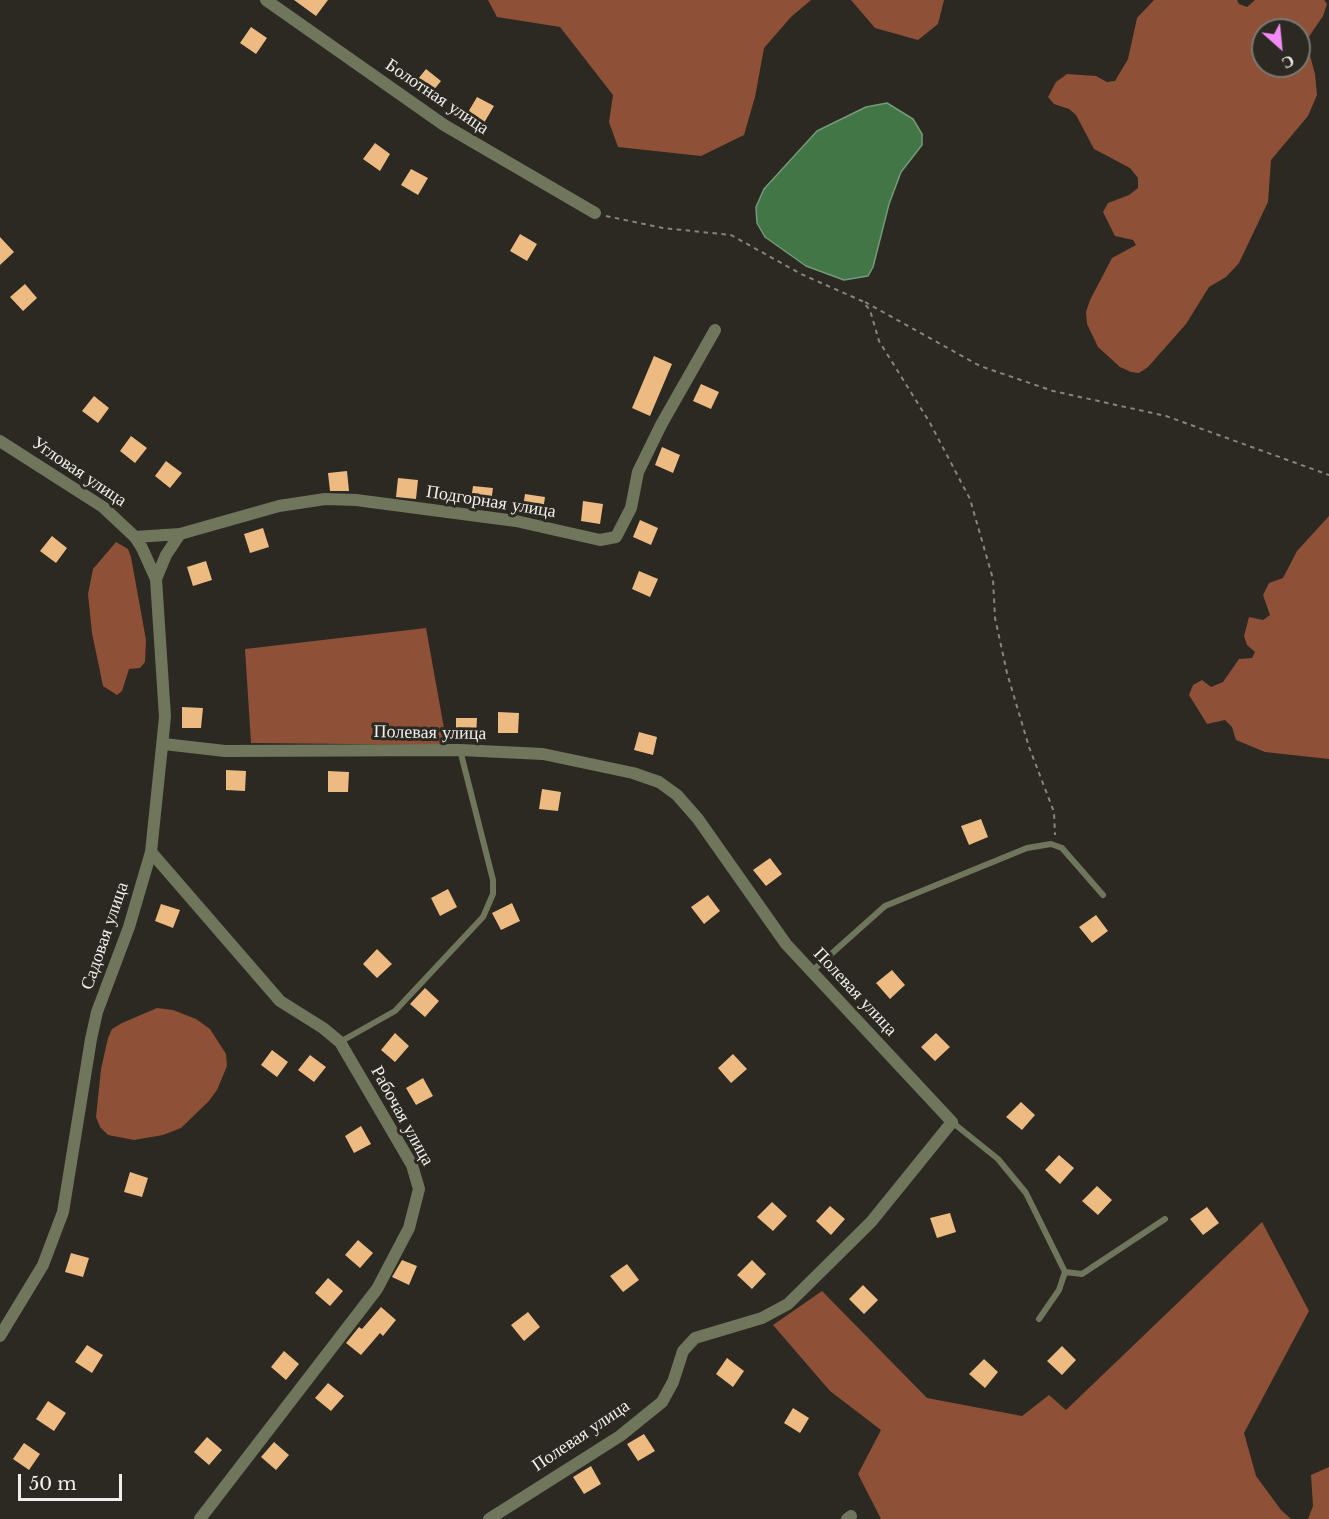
<!DOCTYPE html>
<meta charset="utf-8">
<style>
body{margin:0}
#map{position:relative;width:1329px;height:1519px;overflow:hidden;background:#2b2922;font-family:"Libre Baskerville",serif}
canvas{display:block}
.north{position:absolute;left:1251px;top:18px;width:60px;height:60px;box-sizing:border-box;background:#2b2922;border:2px solid #7a7872;border-radius:50%;rotate:153deg;font-size:16px;font-weight:700;line-height:24px;text-align:center;color:#f0efeb}
.north::after{content:'';display:block;margin:auto;width:21px;height:27px;background:#f18bf5;clip-path:polygon(50% 0,100% 100%,50% 72%,0 100%)}
.scale{position:absolute;left:18px;top:1474px;width:104px;height:27px;box-sizing:border-box;border:3px solid #f0efeb;border-top:0;padding-left:8px;font-size:18px;line-height:21px;white-space:nowrap;color:#f0efeb;-webkit-text-stroke:4px #2b2922;paint-order:stroke}
</style>
<div id="map">
<canvas width="1329" height="1519"></canvas>
<div class="north">С</div>
<div class="scale">50 m</div>
</div>
<script>
const c = document.querySelector('canvas').getContext('2d');
c.lineJoin = 'round';
function paint(path, color) {
  c.fillStyle = color;
  c.fill(path, 'evenodd');
}
function poly(rows) {
  const path = new Path2D();
  for (const r of rows) {
    path.moveTo(r[0], r[1]);
    for (let i = 2; i < r.length; i += 2) path.lineTo(r[i], r[i + 1]);
  }
  return path;
}
function strokePath(path, color, width, dash) {
  c.strokeStyle = color;
  c.lineWidth = width;
  c.lineCap = dash ? 'butt' : 'round';
  c.setLineDash(dash || []);
  c.stroke(path);
}
function write(font, color, halo, rows, align = 'center') {
  c.font = font + ' "Libre Baskerville",serif';
  c.lineWidth = 6;
  c.setLineDash([]);
  c.textBaseline = 'middle';
  c.strokeStyle = halo;
  c.fillStyle = color;
  for (const [text, x, y, turn = 0] of rows) {
    c.save();
    c.translate(x, y);
    c.rotate((+turn || 0) * Math.PI / 180);
    c.textAlign = isNaN(turn) ? turn : align;
    if (halo) c.strokeText(text, 0, 0);
    c.fillText(text, 0, 0);
    c.restore();
  }
}
const forest = poly([
 [488,0,811,0,791,17,764,48,755,97,744,135,701,156,618,147,609,122,613,95,560,27,497,17],
 [851,0,944,0,938,24,918,40,875,28],
 [1154,0,1237,0,1239,4,1247,7,1255,0,1324,0,1327,4,1323,16,1306,41,1315,74,1317,95,1308,116,1271,160,1268,202,1239,263,1226,277,1209,287,1186,324,1148,367,1139,373,1131,372,1120,367,1098,347,1087,324,1086,312,1090,300,1112,258,1136,245,1133,240,1115,236,1103,212,1108,203,1129,195,1138,188,1138,178,1130,168,1094,149,1076,115,1069,109,1054,104,1048,97,1056,82,1067,74,1096,76,1107,82,1115,81,1128,59,1137,18],
 [1263,30,1299,30,1299,66,1263,66],
 [1329,516,1329,759,1265,752,1236,740,1232,727,1225,720,1207,724,1189,695,1193,685,1202,680,1211,687,1223,682,1239,659,1252,658,1255,652,1247,645,1244,636,1249,617,1263,620,1270,615,1263,595,1269,583,1283,578,1297,551],
 [116,542,128,549,131,557,146,640,145,662,140,668,129,669,122,691,117,695,103,686,92,633,88,594,93,569],
 [426,628,447,745,251,743,245,649],
 [157,1008,173,1010,196,1019,210,1029,226,1054,227,1066,217,1090,208,1102,181,1128,163,1135,134,1140,108,1135,100,1127,96,1117,101,1069,108,1038,112,1029,122,1023],
 [1262,1222,1309,1311,1244,1433,1256,1476,1281,1510,1291,1519,881,1519,858,1474,881,1430,830,1391,773,1325,822,1291,927,1398,1022,1416,1049,1395,1066,1410],
 [1329,1467,1329,1519,1308,1519,1313,1506,1311,1475]
]);
const water = poly([
 [887,103,913,119,922,134,922,145,901,172,889,204,873,267,868,276,844,280,806,266,765,237,757,223,756,207,764,189,817,131,866,107,887,103]
]);
const building = poly([
 [294,0,328,0,316,16],
 [251,27,267,38,256,54,240,43],
 [426,69,441,81,429,96,414,84],
 [477,97,494,106,484,123,467,114],
 [375,143,390,154,380,171,363,159],
 [411,169,428,178,418,195,401,185],
 [520,234,537,244,527,261,510,251],
 [0,237,14,252,0,265],
 [25,284,37,298,23,311,10,297],
 [654,356,672,364,650,416,632,408],
 [701,384,719,392,711,409,693,401],
 [94,396,109,408,98,423,82,411],
 [131,436,147,448,135,463,120,451],
 [662,447,680,455,673,473,655,465],
 [166,461,182,473,170,488,155,476],
 [347,471,349,491,330,491,328,473],
 [398,478,418,480,416,499,396,497],
 [473,486,493,488,490,509,470,507],
 [525,494,545,497,542,517,522,514],
 [583,501,603,504,600,524,581,521],
 [640,520,658,528,651,545,633,537],
 [263,528,269,547,250,553,244,534],
 [52,536,67,548,56,563,40,551],
 [206,561,212,580,193,586,187,567],
 [639,571,658,579,650,597,632,589],
 [182,707,203,708,201,728,182,728],
 [498,712,519,713,518,733,498,733],
 [456,718,477,718,476,738,456,738],
 [639,732,657,737,653,755,634,750],
 [226,770,246,771,245,791,226,790],
 [328,771,349,772,348,792,328,792],
 [542,789,561,792,558,811,539,809],
 [981,819,988,837,969,845,961,826],
 [770,858,782,874,766,886,753,870],
 [448,889,457,907,440,916,431,898],
 [708,895,720,911,704,924,691,907],
 [512,903,520,921,501,930,492,913],
 [161,904,180,910,173,928,155,921],
 [1096,915,1108,931,1092,943,1079,927],
 [377,949,392,964,377,978,363,964],
 [892,970,905,985,890,999,876,983],
 [425,988,439,1001,425,1017,410,1004],
 [395,1033,409,1046,395,1062,381,1050],
 [936,1033,950,1047,935,1061,921,1047],
 [272,1050,288,1062,277,1077,261,1065],
 [733,1054,747,1069,731,1083,718,1068],
 [310,1055,326,1067,314,1082,298,1070],
 [423,1078,433,1096,416,1105,406,1088],
 [1021,1102,1035,1115,1022,1130,1006,1117],
 [361,1126,371,1144,354,1153,345,1136],
 [1059,1155,1074,1168,1060,1184,1045,1170],
 [130,1172,148,1178,142,1197,124,1192],
 [1097,1186,1112,1200,1098,1215,1082,1201],
 [772,1202,787,1216,773,1231,757,1217],
 [830,1206,845,1219,831,1235,816,1221],
 [1207,1207,1219,1223,1203,1235,1190,1219],
 [950,1213,956,1232,937,1238,930,1218],
 [358,1240,373,1253,360,1268,345,1255],
 [71,1253,89,1258,83,1277,65,1272],
 [402,1260,417,1266,409,1285,392,1277],
 [752,1260,766,1274,752,1289,737,1275],
 [627,1264,639,1280,623,1292,610,1276],
 [328,1278,343,1291,330,1306,315,1293],
 [863,1285,878,1300,864,1314,849,1299],
 [381,1307,396,1320,383,1336,380,1333,361,1355,346,1343,359,1327,362,1329],
 [528,1312,540,1327,524,1341,511,1325],
 [87,1345,103,1355,92,1373,75,1362],
 [1062,1346,1076,1360,1062,1375,1047,1361],
 [284,1351,299,1364,286,1380,271,1367],
 [727,1358,744,1371,733,1387,716,1374],
 [984,1359,998,1372,985,1388,969,1374],
 [328,1383,344,1396,331,1411,315,1398],
 [48,1401,66,1413,54,1431,36,1419],
 [793,1408,809,1418,800,1433,784,1423],
 [644,1434,655,1451,638,1461,627,1444],
 [207,1437,222,1450,209,1465,194,1452],
 [274,1442,289,1455,276,1470,261,1457],
 [24,1443,40,1454,29,1470,13,1459],
 [591,1466,601,1484,584,1494,573,1477]
]);
const path = poly([
 [606,216,663,228,731,235,801,274,862,301,870,310,879,341,930,423,970,499,993,579,995,618,1007,673,1029,747,1054,812,1055,835],
 [865,302,980,366,1053,391,1166,416,1329,475]
]);
const lane = poly([
 [811,972,885,906,1027,848,1051,844,1062,848,1103,895],
 [340,1042,395,1011,483,917,493,894,493,880,460,750],
 [952,1122,998,1159,1026,1193,1065,1272],
 [1039,1319,1059,1290,1065,1272,1082,1274,1165,1219]
]);
const street = poly([
 [266,0,444,125,595,213],
 [0,441,103,507,135,537,142,548,156,579,165,717,151,852,129,927,97,1012,91,1039,63,1212,43,1265,0,1336],
 [135,537,180,534,279,506,325,499,356,500,516,521,600,540,616,537,631,508,638,472,661,425,715,330],
 [156,579,166,555,180,534],
 [164,744,225,751,460,750,543,754,633,773,659,782,677,795,698,819,786,944,952,1122,871,1222,788,1304,762,1318,695,1338,683,1351,673,1382,662,1402,620,1436,489,1519],
 [151,852,280,1001,323,1028,340,1042,412,1165,419,1189,409,1228,377,1289,200,1519],
 [847,1519,851,1516]
]);
const streetNames = [
 ["Болотная улица",437,97,34],
 ["Угловая улица",79,472,34],
 ["Подгорная улица",491,502,9],
 ["Полевая улица",430,733,1],
 ["Садовая улица",105,936,-71],
 ["Полевая улица",855,992,47],
 ["Рабочая улица",402,1116,61],
 ["Полевая улица",581,1436,-34]
];
paint(forest, '#8e5036');
paint(water, '#427646');
strokePath(water, '#769a78', 1.5);
paint(building, '#edba82');
strokePath(path, '#878580', 2, [4.5, 4.5]);
strokePath(lane, '#6f765b', 6);
strokePath(street, '#6f765b', 12);
write('18px', '#f0efeb', '#2b2922', streetNames);
</script>
